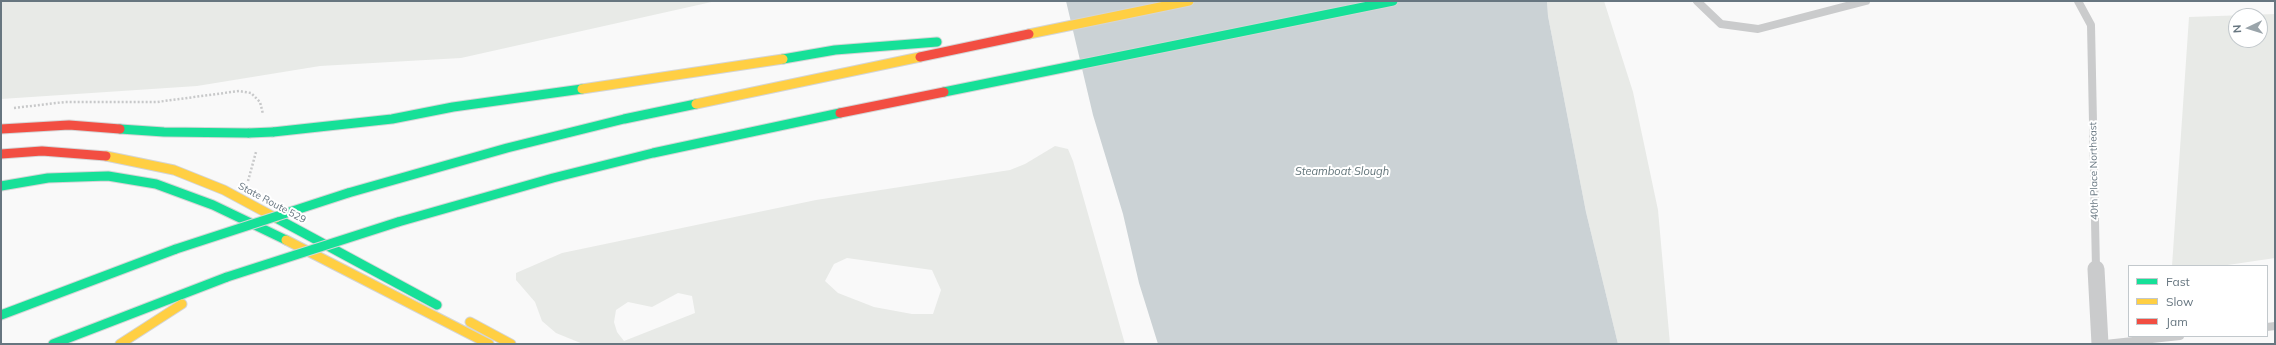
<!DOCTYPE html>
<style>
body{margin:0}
#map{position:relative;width:2276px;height:345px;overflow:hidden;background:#f9f9f9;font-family:Mulish,sans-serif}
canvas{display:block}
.frame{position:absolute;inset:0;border:2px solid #677680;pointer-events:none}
.legend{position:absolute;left:2128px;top:265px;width:140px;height:72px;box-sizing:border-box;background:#fff;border:1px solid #c2c8cc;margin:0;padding:5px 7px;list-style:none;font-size:12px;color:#677680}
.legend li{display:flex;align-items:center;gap:8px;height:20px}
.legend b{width:20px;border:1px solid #c2c8cc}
.north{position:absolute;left:2228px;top:8px;width:40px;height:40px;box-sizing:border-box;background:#fff;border:1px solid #c2c8cc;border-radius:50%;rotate:266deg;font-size:11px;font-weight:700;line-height:16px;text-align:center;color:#677680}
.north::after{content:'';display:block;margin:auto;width:14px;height:18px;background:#9aa4aa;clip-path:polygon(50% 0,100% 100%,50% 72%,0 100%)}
</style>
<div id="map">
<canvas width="2276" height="345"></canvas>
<div class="frame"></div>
<ul class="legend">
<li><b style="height:5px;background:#16e098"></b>Fast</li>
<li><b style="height:5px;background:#ffcf43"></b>Slow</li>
<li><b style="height:5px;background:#f24e42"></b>Jam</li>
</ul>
<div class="north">N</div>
</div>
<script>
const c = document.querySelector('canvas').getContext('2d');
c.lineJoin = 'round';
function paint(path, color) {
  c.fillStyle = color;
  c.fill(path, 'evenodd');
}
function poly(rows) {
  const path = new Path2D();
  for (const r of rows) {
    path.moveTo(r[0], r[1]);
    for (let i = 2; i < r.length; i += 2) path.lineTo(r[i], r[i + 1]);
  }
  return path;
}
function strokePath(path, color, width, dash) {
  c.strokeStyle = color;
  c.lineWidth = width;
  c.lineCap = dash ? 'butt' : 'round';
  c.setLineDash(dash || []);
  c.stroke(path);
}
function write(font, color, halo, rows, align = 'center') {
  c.font = font + ' Mulish,sans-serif';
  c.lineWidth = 4;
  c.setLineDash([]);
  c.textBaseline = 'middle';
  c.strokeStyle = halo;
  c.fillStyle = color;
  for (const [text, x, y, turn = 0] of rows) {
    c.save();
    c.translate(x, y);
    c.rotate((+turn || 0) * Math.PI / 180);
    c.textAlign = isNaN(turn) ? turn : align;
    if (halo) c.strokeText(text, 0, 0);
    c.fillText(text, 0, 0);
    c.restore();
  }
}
const green = poly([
 [1,1,716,1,461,58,320,66,197,86,1,99],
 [1547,1,1604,1,1633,92,1658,210,1670,344,1618,344,1586,212,1548,16],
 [2275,14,2275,258,2221,266,2172,266,2189,17],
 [2236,16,2260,16,2260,40,2236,40],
 [1055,146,1068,149,1073,161,1125,344,583,344,556,333,542,321,535,302,516,280,516,273,562,253,816,200,1010,170,1025,164],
 [847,258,932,270,941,290,933,314,912,314,874,307,838,293,825,281,834,264],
 [678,293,692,296,695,313,624,341,617,332,614,322,616,310,628,302,652,307]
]);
const water = poly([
 [1066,1,1547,1,1548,16,1586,212,1618,344,1158,344,1139,283,1123,214,1093,115]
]);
const path = poly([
 [14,108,65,102,157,102,239,91,251,93,260,102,263,114],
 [248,181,256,152]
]);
const lane = poly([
 [1697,1,1721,24,1758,29,1866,1],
 [2078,1,2091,25,2096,269],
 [2267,327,2275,326],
 [2105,344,2180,336]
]);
const street = poly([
 [2096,269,2100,344]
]);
const fast = poly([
 [783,59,835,50,937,42],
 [944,92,1393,1],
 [120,129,164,132,249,133],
 [273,132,392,119,453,107,582,89],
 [1,186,48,178,108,176,156,184,213,205,286,240],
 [348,193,507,148,624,119,696,104],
 [276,218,437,305],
 [398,222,553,178,653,153,840,113],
 [1,315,176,249],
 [53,344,227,277]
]);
const slow = poly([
 [1029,34,1189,1],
 [582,89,783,59],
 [696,104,920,57],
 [106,156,174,170,224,190,276,218],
 [286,240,489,344],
 [470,322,511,344],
 [120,344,182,304]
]);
const jam = poly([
 [920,57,1029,34],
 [840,113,944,92],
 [1,129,69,125,120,129],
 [1,154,42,151,106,156]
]);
const fastBridge = poly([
 [249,133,273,132],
 [176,249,348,193],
 [227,277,398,222]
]);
const streetNames = [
 ["40th Place Northeast",2094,171,-91],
 ["State Route 529",272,203,28]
];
const waterNames = [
 ["Steamboat Slough",1342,172]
];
paint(green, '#e8eae7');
paint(water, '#cbd2d5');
strokePath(fast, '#d4d5d6', 11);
strokePath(slow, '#d4d5d6', 11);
strokePath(jam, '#d4d5d6', 11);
strokePath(path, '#c8c9ca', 2.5, [2, 2]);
strokePath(lane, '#cacbcc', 8);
strokePath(street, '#cacbcc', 17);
strokePath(fast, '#16e098', 9);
strokePath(slow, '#ffcf43', 9);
strokePath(jam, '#f24e42', 9);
strokePath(fastBridge, '#d4d5d5', 11, []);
strokePath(fastBridge, '#16e098', 9);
write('10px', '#677680', '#fff', streetNames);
write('italic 11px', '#627479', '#fff', waterNames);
</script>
